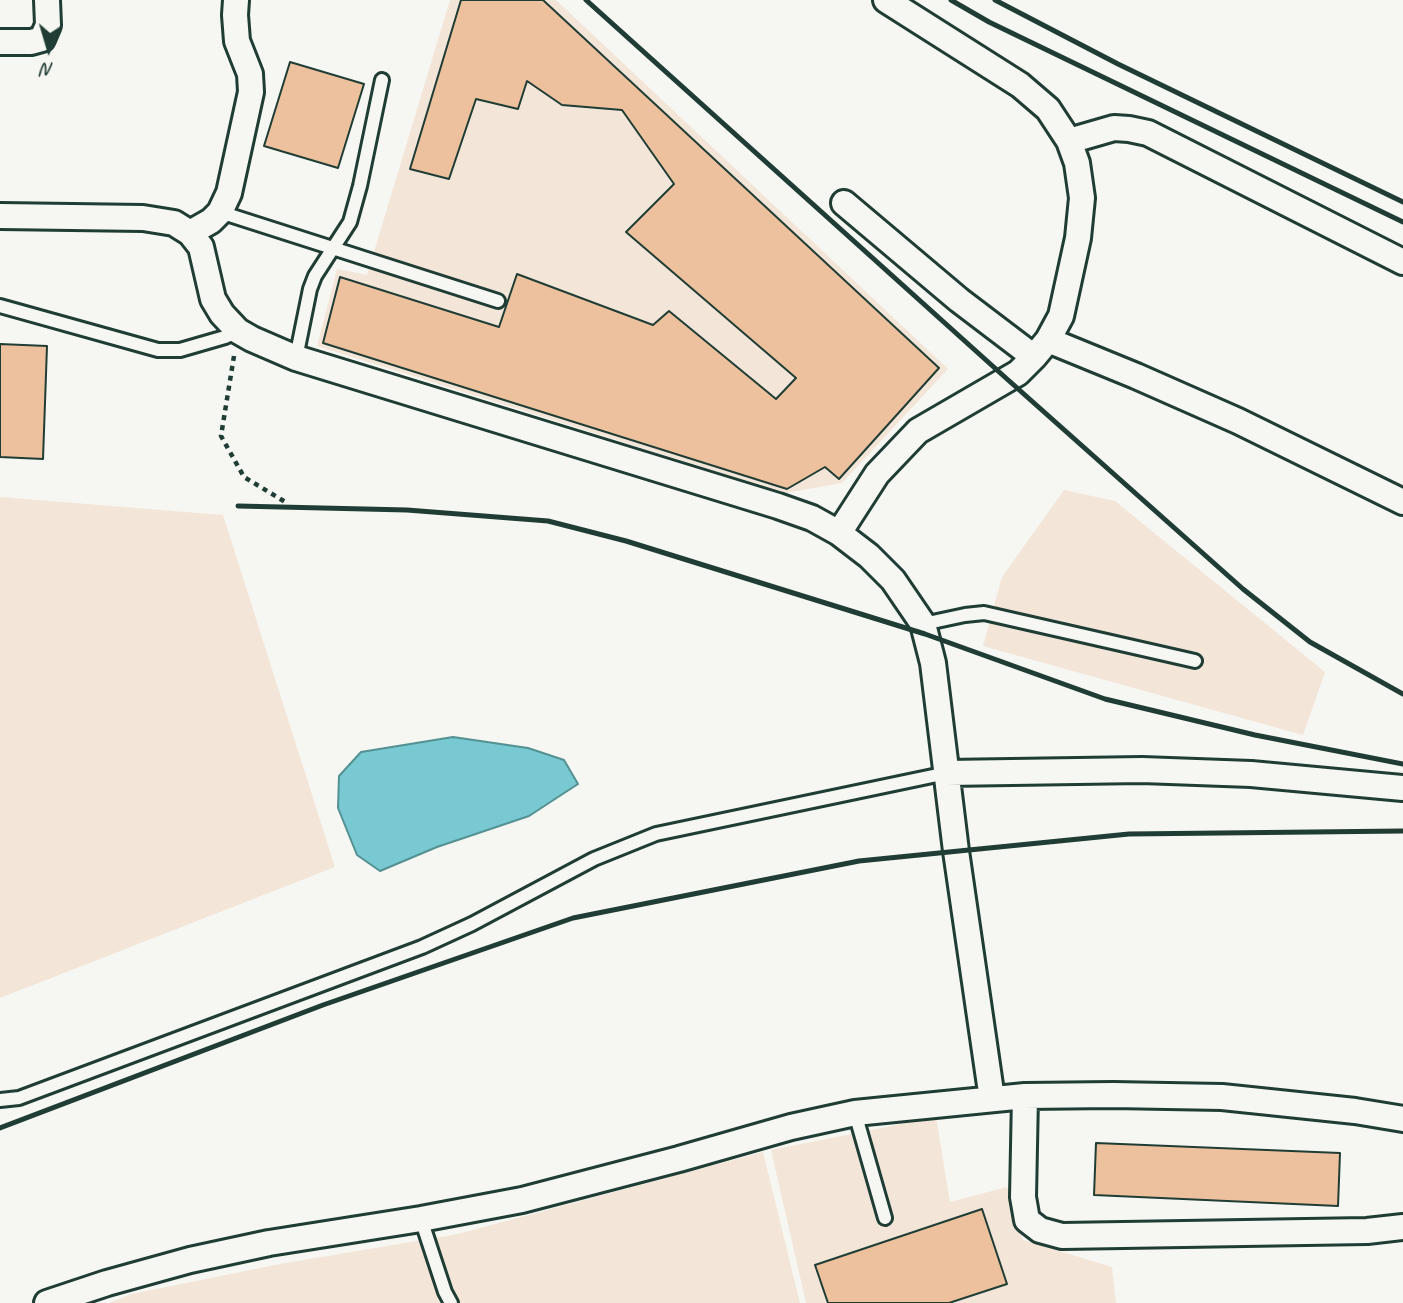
<!DOCTYPE html>
<style>
body{margin:0}
#map{position:relative;width:1403px;height:1303px;overflow:hidden;background:#f6f6f2;font-family:Caveat,sans-serif}
canvas{display:block}
.north{position:absolute;left:14px;top:14px;width:70px;height:70px;-webkit-text-stroke:5px #f6f6f2;paint-order:stroke;rotate:184deg;font-size:19px;font-weight:700;line-height:28px;text-align:center;color:#1f3d34}
.north::after{content:'';display:block;margin:auto;width:24px;height:32px;background:#1f3d34;clip-path:polygon(50% 0,100% 100%,50% 72%,0 100%)}
</style>
<div id="map">
<canvas width="1403" height="1303"></canvas>
<div class="north">N</div>
</div>
<script>
const c = document.querySelector('canvas').getContext('2d');
c.lineJoin = 'round';
function paint(path, color) {
  c.fillStyle = color;
  c.fill(path, 'evenodd');
}
function poly(rows) {
  const path = new Path2D();
  for (const r of rows) {
    path.moveTo(r[0], r[1]);
    for (let i = 2; i < r.length; i += 2) path.lineTo(r[i], r[i + 1]);
  }
  return path;
}
function strokePath(path, color, width, dash) {
  c.strokeStyle = color;
  c.lineWidth = width;
  c.lineCap = dash ? 'butt' : 'round';
  c.setLineDash(dash || []);
  c.stroke(path);
}
const built = poly([
 [450,0,556,0,948,369,842,483,786,493,317,346,337,269,367,275],
 [1064,490,1115,501,1325,672,1303,735,983,646,1002,577],
 [0,497,223,515,335,867,0,998],
 [936,1117,950,1202,1007,1187,1023,1240,1112,1267,1116,1303,806,1303,771,1150],
 [763,1152,800,1303,109,1303,131,1294,280,1264,458,1234]
]);
const water = poly([
 [453,737,528,748,564,760,578,784,529,816,437,847,380,871,357,855,338,808,339,776,361,752,453,737]
]);
const building = poly([
 [461,0,543,0,939,368,839,479,825,467,787,489,323,343,340,277,499,327,517,274,653,325,669,311,776,399,796,378,626,232,674,184,622,110,562,105,527,81,518,109,476,99,449,179,410,169,461,0],
 [290,62,364,84,338,168,264,146,290,62],
 [0,344,47,346,43,459,0,457,0,344],
 [1096,1143,1340,1153,1338,1206,1094,1195,1096,1143],
 [982,1209,1007,1284,949,1303,828,1303,815,1265,982,1209]
]);
const path = poly([
 [234,356,221,436,244,477,287,503]
]);
const service = poly([
 [220,212,498,301],
 [0,306,158,350,180,350,225,337,238,331],
 [296,358,310,289,315,276,350,222,360,186,382,80],
 [923,624,965,615,984,613,1195,661],
 [0,1100,19,1098,422,947,472,924,594,859,656,834,947,773],
 [855,1113,885,1218],
 [421,1219,445,1292,451,1303]
]);
const minor = poly([
 [0,42,31,42,42,39,48,25,47,0],
 [1069,141,1114,128,1129,129,1148,133,1403,262],
 [844,203,959,300,1034,357],
 [0,216,143,218,174,223,190,233,201,247,213,299,222,314,238,331,252,339,296,358,778,506,812,518,839,533,869,556,893,580,923,624,933,663,956,851,992,1099],
 [190,233,211,221,220,212,229,193,251,92,250,74,237,41,235,15,236,0],
 [1048,340,1136,376,1238,421,1403,502],
 [839,533,877,474,918,431,1018,373,1034,357,1048,340,1061,316,1078,238,1082,198,1077,163,1069,141,1048,109,1020,85,886,0],
 [947,773,1142,770,1251,774,1403,788],
 [1025,1096,1023,1197,1027,1220,1040,1230,1062,1236,1367,1231,1403,1227],
 [47,1303,107,1283,190,1260,269,1243,421,1219,522,1200,679,1159,791,1127,855,1113,1025,1096,1113,1095,1222,1097,1355,1111,1403,1119]
]);
const rail = poly([
 [586,0,1007,379,1243,589,1310,642,1403,694],
 [951,0,989,22,1403,222],
 [995,0,1118,64,1403,202],
 [238,506,407,510,548,521,626,541,925,634,1105,699,1255,735,1403,764],
 [0,1128,323,1005,573,918,859,861,1129,834,1403,831]
]);
paint(built, '#f3e6d8');
paint(water, '#78c9d1');
strokePath(water, '#549192', 2);
paint(building, '#edc19d');
strokePath(building, '#1f3d34', 2);
strokePath(service, '#1f3d34', 18);
strokePath(minor, '#1f3d34', 30);
strokePath(path, '#1f3d34', 4.5, [5, 5]);
strokePath(service, '#f6f6f2', 12);
strokePath(minor, '#f6f6f2', 24);
strokePath(rail, '#1f3d34', 5);
</script>
